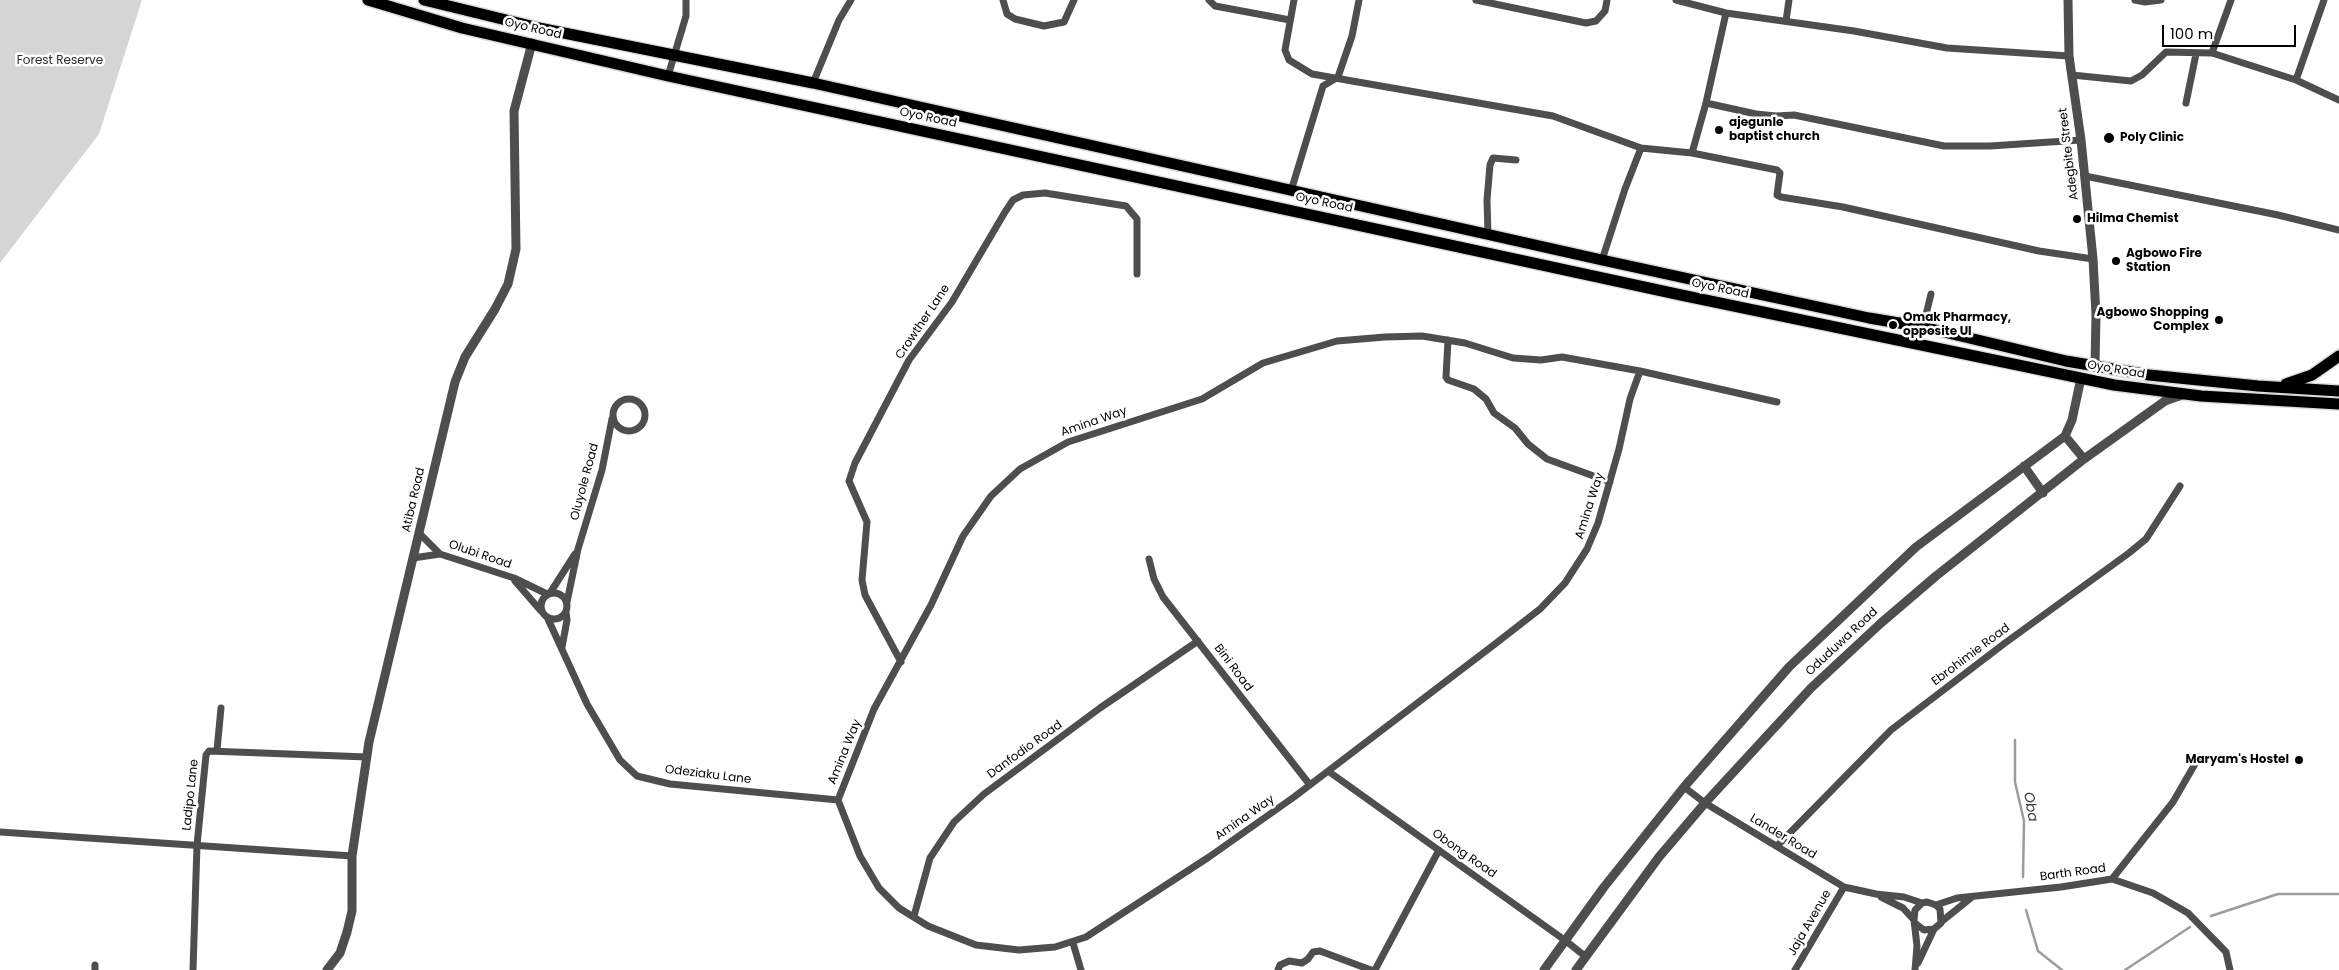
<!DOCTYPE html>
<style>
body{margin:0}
#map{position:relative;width:2339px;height:970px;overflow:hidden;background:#fff;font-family:Poppins,sans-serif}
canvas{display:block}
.scale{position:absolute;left:2162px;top:25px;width:134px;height:22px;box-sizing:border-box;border:2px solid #000;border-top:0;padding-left:6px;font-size:15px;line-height:18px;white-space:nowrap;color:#000;-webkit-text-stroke:4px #fff;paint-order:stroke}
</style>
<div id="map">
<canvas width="2339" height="970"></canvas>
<div class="scale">100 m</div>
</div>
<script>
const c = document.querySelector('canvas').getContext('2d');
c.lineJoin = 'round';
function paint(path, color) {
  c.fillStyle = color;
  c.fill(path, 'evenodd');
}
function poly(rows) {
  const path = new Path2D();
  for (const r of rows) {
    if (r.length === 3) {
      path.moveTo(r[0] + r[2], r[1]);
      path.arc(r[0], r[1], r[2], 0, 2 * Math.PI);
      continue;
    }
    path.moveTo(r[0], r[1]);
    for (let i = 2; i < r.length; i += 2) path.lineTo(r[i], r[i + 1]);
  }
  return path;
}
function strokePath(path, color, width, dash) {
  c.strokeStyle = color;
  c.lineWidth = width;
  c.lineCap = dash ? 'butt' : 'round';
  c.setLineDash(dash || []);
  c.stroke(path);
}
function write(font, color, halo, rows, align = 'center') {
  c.font = font + ' Poppins,sans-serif';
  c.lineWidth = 5;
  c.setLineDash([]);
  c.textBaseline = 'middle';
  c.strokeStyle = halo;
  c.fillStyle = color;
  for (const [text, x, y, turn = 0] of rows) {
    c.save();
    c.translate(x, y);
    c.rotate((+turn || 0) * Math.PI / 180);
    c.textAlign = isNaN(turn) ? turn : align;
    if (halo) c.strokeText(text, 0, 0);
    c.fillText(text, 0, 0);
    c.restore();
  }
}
const green = poly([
 [0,0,142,0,99,134,0,263]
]);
const stream = poly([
 [2015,740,2015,782,2024,821,2023,877],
 [2026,910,2038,951,2062,970],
 [2211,916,2278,894,2339,894],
 [2125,970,2190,927]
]);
const minor = poly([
 [1003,0,1007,14,1015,19,1044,26,1064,22,1074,0],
 [1209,0,1215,6,1290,20],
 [1294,0,1285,50,1289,60,1312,74,1553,116,1641,148,1692,153,1777,170,1780,173,1777,195,1781,197,1843,207,2039,251,2093,259],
 [1476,0,1586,23,1596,21,1605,11,1607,0],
 [1676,0,1726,13,1854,31,1947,48,2069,56],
 [2135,0,2145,2,2161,0],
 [1786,21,1789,0],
 [2212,53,2231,0],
 [2072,75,2131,81,2142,75,2166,52,2212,53,2296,80,2339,100],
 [668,76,686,16,686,0],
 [2296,80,2324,0],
 [813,83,839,20,851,0],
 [1706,103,1756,114,1776,116,1794,115,1944,146,1990,146,2081,140],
 [2186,103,2196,54],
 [1692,153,1706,103,1726,13],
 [2085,176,2278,215,2339,230],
 [1291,191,1323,86,1338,77,1352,36,1359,0],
 [1488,235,1487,200,1490,165,1493,158,1516,160],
 [1602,260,1625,189,1641,148],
 [1923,327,1931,294],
 [1448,340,1446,377,1448,380,1474,389,1486,399,1494,413,1515,428,1528,444,1547,459,1610,482],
 [1640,371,1630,399,1619,449,1598,523,1587,549,1565,583,1540,609,1495,644,1294,797,1209,857,1086,937,1055,947,1019,950,976,945,928,926,899,908,879,888,860,856,838,800,874,709,931,605,963,536,991,496,1020,469,1068,442,1202,399,1263,363,1337,341,1385,337,1422,336,1465,343,1513,358,1541,360,1562,357,1640,371,1777,402],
 [629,415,16],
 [419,533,440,554],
 [413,558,440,554,514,578,547,594],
 [1149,559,1154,579,1163,597,1310,785],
 [515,581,541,611],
 [554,606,13],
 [550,593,575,554],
 [567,602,578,549,602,470,612,419],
 [548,619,587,704,620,760,637,776,670,784,838,800],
 [562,647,567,620,566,612],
 [901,662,865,595,862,580,867,522,849,481,855,463,909,360,952,302,1005,212,1013,200,1023,195,1045,193,1126,206,1137,219,1137,274],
 [217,750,221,708],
 [1328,771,1566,941,1586,957],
 [1684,787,1705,803,1844,887,1876,894,1904,897,1922,903],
 [0,832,352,856],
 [1777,846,1891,730,2005,643,2129,553,2146,539,2180,486],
 [2112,879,2173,802,2199,757],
 [1881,897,1903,908,1914,920],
 [1936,905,1957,898,2061,887,2112,879,2153,893,2188,913,2226,952,2230,970],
 [914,916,930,858,954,822,984,794,1100,708,1198,641],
 [1941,922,1972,897],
 [1073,943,1081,970],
 [1918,963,1934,929],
 [95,970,95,965],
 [193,970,197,845,206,755,209,751,367,757],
 [1278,970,1280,965,1289,961,1302,963,1308,959,1313,952,1320,951,1371,970],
 [1375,970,1439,850],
 [1795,970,1844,887],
 [1915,970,1917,946,1914,920,1915,910,1922,903,1927,902,1936,905,1940,909,1941,923,1934,929,1924,930,1916,924]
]);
const tertiary = poly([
 [2068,0,2069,56,2081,140,2093,259,2096,315,2095,366],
 [2065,436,2084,459],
 [2024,466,2043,493],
 [327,970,340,953,347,932,352,911,352,856,369,742,455,382,465,357,495,309,508,284,516,249,514,111,532,43],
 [1544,970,1604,887,1684,787,1789,667,1916,547,2065,436,2072,420,2081,378],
 [1576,970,1659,857,1705,803,1811,688,1881,623,1936,576,2084,459,2165,401,2182,395]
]);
const trunk = poly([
 [368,0,462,28,668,76,1681,295,2114,385,2201,396,2339,404],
 [424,0,539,28,813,83,1602,260,1869,318,1923,327,2066,361,2149,375,2258,386,2339,391],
 [2286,384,2312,375,2339,356]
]);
const markers = [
 [1719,130,5,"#000"],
 [2109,138,6,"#000"],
 [2077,219,5,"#000"],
 [2116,261,5,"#000"],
 [2219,320,5,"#000"],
 [1893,325,5,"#000"],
 [2299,760,5,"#000"]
];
const streetNames = [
 ["Oyo Road",533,29,13],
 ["Oyo Road",928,118,12],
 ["Adegbite Street",2069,154,-97],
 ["Oyo Road",1324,203,12],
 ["Oyo Road",1720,289,12],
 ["Crowther Lane",923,322,-56],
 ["Oyo Road",2116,370,10],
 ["Amina Way",1094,422,-19],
 ["Oluyole Road",585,482,-75],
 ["Atiba Road",414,500,-77],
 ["Amina Way",1590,506,-72],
 ["Olubi Road",480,555,19],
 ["Oduduwa Road",1842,642,-43],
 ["Ebrohimie Road",1971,655,-37],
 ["Bini Road",1233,668,53],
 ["Danfodio Road",1025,750,-36],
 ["Amina Way",845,752,-68],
 ["Odeziaku Lane",708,775,7],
 ["Ladipo Lane",191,795,-84],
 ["Amina Way",1245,818,-35],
 ["Lander Road",1783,837,31],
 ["Obong Road",1464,854,35],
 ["Barth Road",2073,873,-8],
 ["Jaja Avenue",1810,923,-60]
];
const parkNames = [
 ["Forest Reserve",60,61]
];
const poiNames = [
 ["ajegunle",1729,123],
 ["baptist church",1729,137],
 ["Poly Clinic",2120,138],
 ["Hilma Chemist",2087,219],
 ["Agbowo Fire",2126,254],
 ["Station",2126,268],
 ["Agbowo Shopping",2209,313,"right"],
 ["Complex",2209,327,"right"],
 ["Omak Pharmacy,",1903,318],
 ["opposite UI",1903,332],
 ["Maryam's Hostel",2289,760,"right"]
];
const waterNames = [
 ["Oba",2030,807,80]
];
paint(green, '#d5d5d5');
strokePath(stream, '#9c9c9c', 2.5);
strokePath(trunk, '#dbdbdb', 14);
strokePath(minor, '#4e4e4e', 7);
strokePath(tertiary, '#4e4e4e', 9);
strokePath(trunk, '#000', 11);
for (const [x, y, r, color] of markers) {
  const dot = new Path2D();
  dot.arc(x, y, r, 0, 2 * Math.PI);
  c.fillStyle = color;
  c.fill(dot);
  strokePath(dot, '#fff', 2);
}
write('12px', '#000', '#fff', streetNames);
write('12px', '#2c2c2c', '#fff', parkNames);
write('bold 12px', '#000', '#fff', poiNames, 'left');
write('italic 14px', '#3d3d3d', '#fff', waterNames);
</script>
